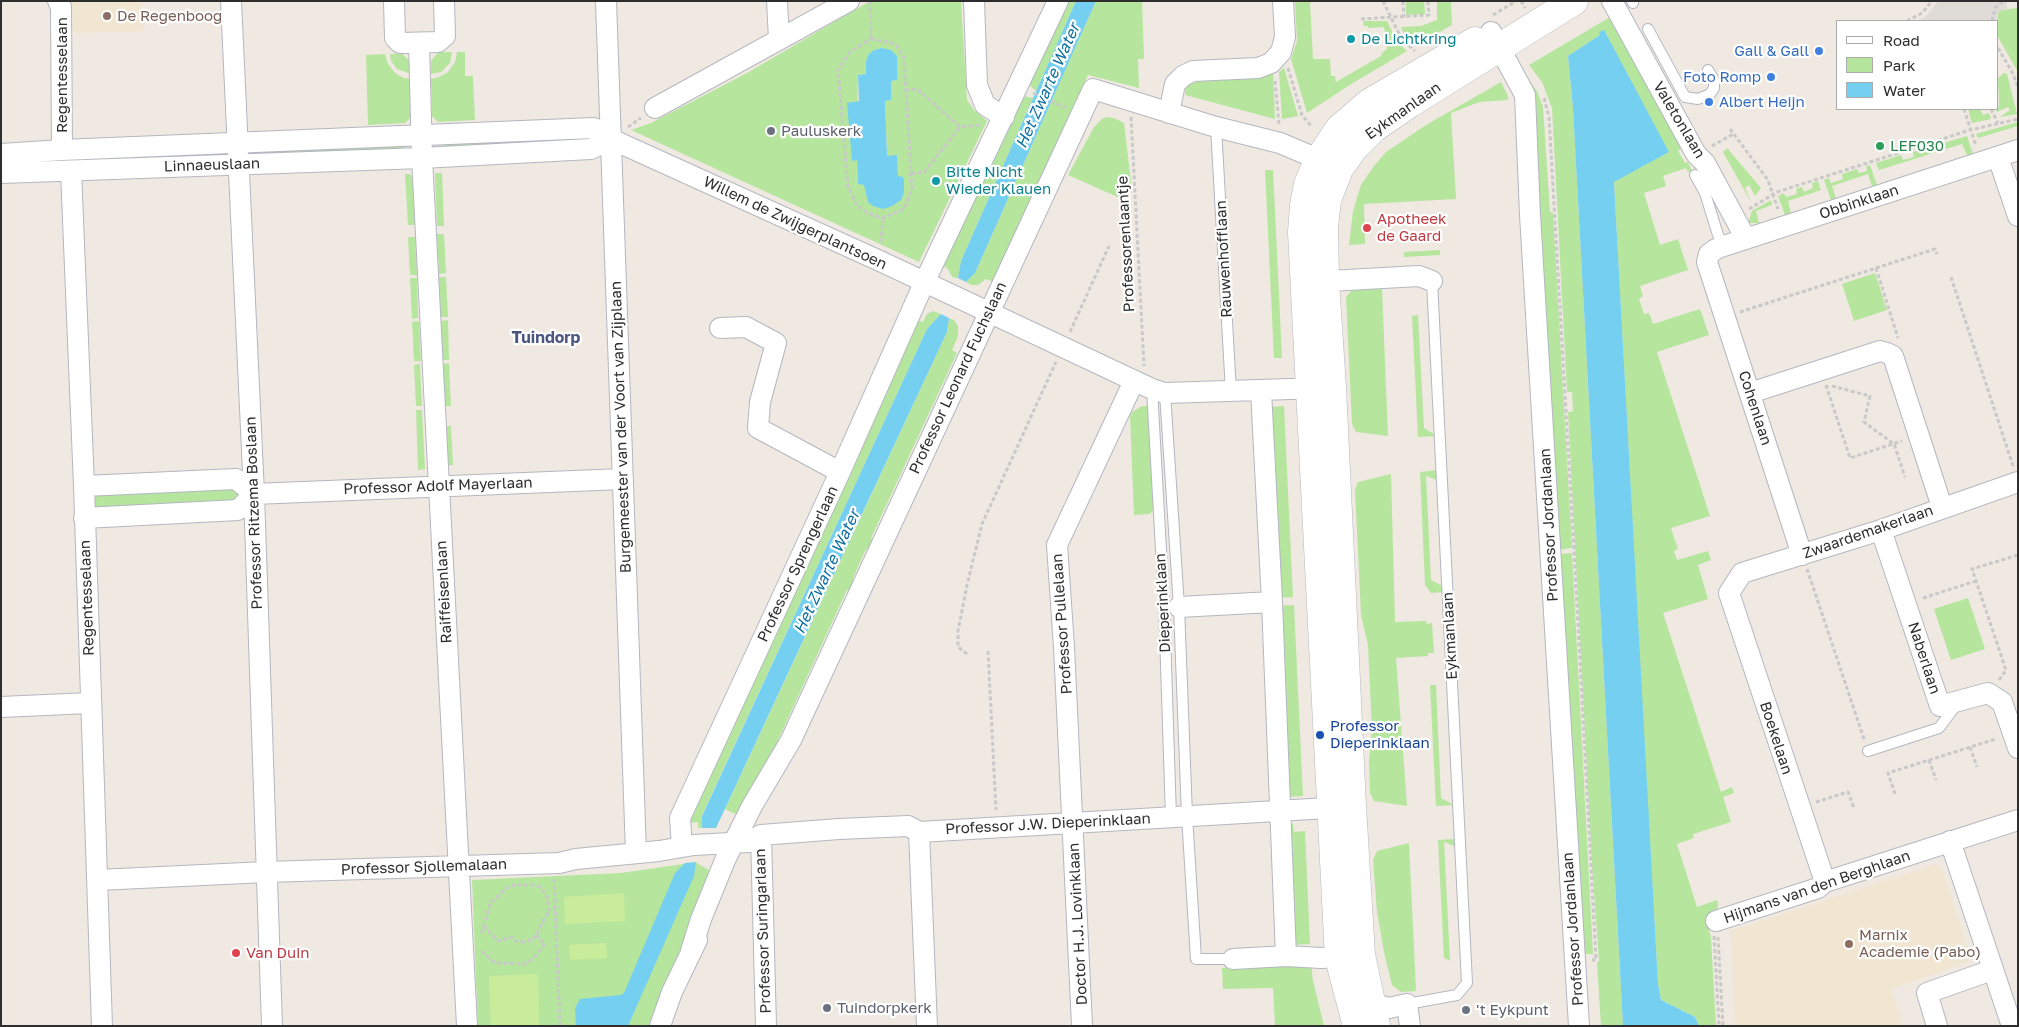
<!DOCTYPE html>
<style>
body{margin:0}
#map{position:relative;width:2019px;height:1027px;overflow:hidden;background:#efe9e1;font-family:"Golos Text",sans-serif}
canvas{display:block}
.frame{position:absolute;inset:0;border:2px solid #2e2e2e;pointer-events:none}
.legend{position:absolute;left:1836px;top:20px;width:162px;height:90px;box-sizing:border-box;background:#fff;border:1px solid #ababab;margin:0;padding:6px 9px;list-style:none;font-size:15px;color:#2e2e2e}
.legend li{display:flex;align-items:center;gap:10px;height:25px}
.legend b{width:25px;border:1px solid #ababab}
</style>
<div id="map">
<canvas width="2019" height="1027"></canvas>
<div class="frame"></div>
<ul class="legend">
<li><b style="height:6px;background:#fff"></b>Road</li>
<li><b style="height:14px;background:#b6e59e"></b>Park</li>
<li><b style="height:14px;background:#75cff0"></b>Water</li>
</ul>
</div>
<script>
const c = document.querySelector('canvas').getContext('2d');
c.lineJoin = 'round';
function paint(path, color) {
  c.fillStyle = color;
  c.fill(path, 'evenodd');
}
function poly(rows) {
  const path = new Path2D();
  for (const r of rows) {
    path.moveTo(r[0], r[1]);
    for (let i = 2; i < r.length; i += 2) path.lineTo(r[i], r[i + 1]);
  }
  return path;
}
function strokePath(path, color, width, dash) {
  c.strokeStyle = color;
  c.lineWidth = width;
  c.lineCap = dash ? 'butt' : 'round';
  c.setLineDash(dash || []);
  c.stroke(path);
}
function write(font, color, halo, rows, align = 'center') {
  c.font = font + ' "Golos Text",sans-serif';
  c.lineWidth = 4.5;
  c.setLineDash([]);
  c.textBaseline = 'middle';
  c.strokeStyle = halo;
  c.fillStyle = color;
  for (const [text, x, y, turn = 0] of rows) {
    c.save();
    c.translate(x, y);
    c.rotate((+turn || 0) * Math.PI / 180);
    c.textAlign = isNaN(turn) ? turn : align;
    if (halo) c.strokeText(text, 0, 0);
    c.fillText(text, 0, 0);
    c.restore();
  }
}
const education = poly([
 [72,1,141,1,143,31,73,33],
 [1936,864,1941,867,1971,958,1968,962,1891,989,1903,1026,1735,1026,1731,931]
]);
const green = poly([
 [870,1,961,1,967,100,975,111,987,121,919,262,631,130,651,123,747,73],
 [882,48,897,56,897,80,891,81,891,100,885,101,887,157,897,156,898,176,868,202,864,184,858,184,857,160,858,75,866,74,866,62,868,55,875,50],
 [1067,1,1076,1,1036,91,1028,84],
 [1096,1,1142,1,1144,59,1138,59,1139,88,1088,75,993,282,986,279,978,285,971,285,966,282,975,273],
 [1295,1,1310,1,1313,59,1330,59,1331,76,1335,76,1336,82,1381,56,1382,53,1387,49,1384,27,1368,28,1368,26,1364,26,1363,21,1387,21,1397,42,1407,51,1348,86,1307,113,1291,59,1297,41],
 [1406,1,1424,1,1425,14,1406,15],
 [1437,1,1451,1,1452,25,1417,45,1407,40,1401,27,1421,26,1437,20],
 [2018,8,2017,33,2018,72,1998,37,1997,21,1999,10],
 [1612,16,1686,146,1678,151,1685,163,1688,162,1692,171,1688,172,1686,168,1663,176,1666,186,1644,193,1660,245,1678,239,1688,270,1640,286,1643,296,1639,299,1644,314,1649,313,1653,324,1700,309,1709,335,1657,352,1710,516,1671,528,1678,549,1674,551,1677,560,1708,551,1711,560,1698,565,1708,599,1663,613,1721,792,1732,787,1734,793,1723,797,1731,822,1693,834,1694,838,1677,844,1697,907,1717,900,1718,904,1717,912,1705,918,1711,937,1716,1026,1699,1026,1695,1017,1661,1000,1658,984,1647,797,1614,181,1669,152,1600,35,1568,56,1573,108,1623,1026,1601,1026,1597,963,1599,961,1592,866,1568,412,1573,411,1572,392,1567,392,1552,108,1542,82,1529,65],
 [438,52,452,52,450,63,441,72,431,74,431,61],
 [457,52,465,52,465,76,473,76,475,120,438,122,432,116,431,79,439,77,448,72,455,62],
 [385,54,388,64,395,73,404,78,412,79,412,116,405,123,368,125,366,55],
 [390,54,402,54,411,62,411,74,397,69,391,61],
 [1284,68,1298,116,1282,119,1279,72],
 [1273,70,1275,119,1185,95,1186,86,1191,80],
 [2004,73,2007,74,2017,114,2000,117,2010,110,2008,107,1997,112,1996,109,1998,109,1999,104,1998,78],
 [1528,79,1537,91,1543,107,1550,212,1553,213,1572,548,1559,550,1557,547,1540,218,1531,87],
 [1501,82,1508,96,1508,100,1479,102,1451,113,1456,199,1364,204,1365,244,1349,245,1353,211,1361,185,1374,166,1386,152,1426,125],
 [1023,96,1033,98,961,261,958,278,952,277,948,269,942,265],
 [1968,109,1980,109,1983,115,1989,113,1991,119,1972,123],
 [1107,117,1114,118,1124,123,1132,190,1122,189,1122,199,1068,175,1094,127,1102,119],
 [2018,122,2018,126,1978,138,1976,134],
 [1967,136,1973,154,1967,155,1962,144,1879,170,1876,163,1901,155,1903,160,1914,157,1913,152],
 [586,137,587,144,443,150,443,143],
 [404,144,404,152,255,158,255,150],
 [1727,148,1761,188,1755,196,1749,185,1745,188,1751,202,1723,152],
 [218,152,218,160,86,165,86,157],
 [1870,165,1877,185,1872,186,1868,174,1832,186,1836,198,1831,200,1824,180,1829,178,1831,183,1843,179,1842,174,1857,169,1859,173,1867,171,1866,166],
 [1265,170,1273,170,1282,358,1274,358],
 [435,173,442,173,444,226,437,226],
 [405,174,410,174,413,179,415,225,408,225],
 [1818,181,1821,190,1788,201,1791,213,1785,215,1778,196,1784,193,1786,197,1797,194,1796,189,1802,187,1804,192,1813,188,1812,183],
 [1771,200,1772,205,1756,211,1759,223,1748,223,1752,211],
 [437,234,444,234,446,273,439,274],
 [408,237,415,237,417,275,410,275],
 [1440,250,1440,255,1404,257,1404,252],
 [1875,273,1887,310,1854,321,1842,284],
 [439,277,446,277,448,317,441,317],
 [410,278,417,278,418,318,412,319],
 [1382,288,1388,436,1356,432,1352,424,1346,297,1352,290],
 [933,311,941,314,927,329,702,815,702,828,698,828,698,822,689,823,689,819,914,330,917,320,923,322,927,314],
 [1418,315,1424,428,1437,436,1418,437,1412,316],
 [949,318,954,320,958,326,958,336,952,350,957,353,871,538,875,541,865,551,853,578,853,589,851,591,847,590,778,740,781,742,737,815,725,809,947,332],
 [448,320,449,360,443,360,441,321],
 [419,321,421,361,414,361,412,322],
 [449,363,451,406,444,406,442,364],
 [420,364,422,406,416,406,414,365],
 [1149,405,1157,505,1150,514,1134,515,1130,416,1132,412,1140,407],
 [1284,406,1293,597,1277,598,1271,407],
 [416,410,422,410,425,469,418,470],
 [445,426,451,426,453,465,447,465],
 [1438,470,1439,481,1426,476,1431,580,1444,587,1444,592,1431,593,1425,585,1420,472],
 [1391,474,1395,622,1426,621,1427,624,1432,623,1434,653,1428,653,1428,656,1396,658,1407,806,1374,801,1370,793,1369,760,1372,731,1368,645,1361,615,1355,490,1358,482],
 [236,479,254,494,238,510,84,518,84,486],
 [1572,553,1593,954,1580,954,1560,585,1563,585,1562,578,1559,578,1559,554],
 [1968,598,1985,649,1951,660,1934,609],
 [1294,605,1303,796,1288,797,1277,606],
 [1430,685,1436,685,1441,798,1454,805,1436,806],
 [1288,824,1293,824,1294,832,1305,831,1310,944,1294,945],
 [1456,839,1457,847,1444,842,1450,961,1444,958,1438,840],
 [1409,843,1416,991,1401,992,1392,985,1384,952,1377,912,1373,860,1377,851],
 [697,862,698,864,716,874,652,1026,478,1026,472,880,621,873],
 [1311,963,1313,981,1324,1026,1275,1026,1273,988,1223,989,1222,968]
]);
const pitch = poly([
 [624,893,625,921,565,924,564,897],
 [606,943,607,958,570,960,569,945],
 [538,974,539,1026,491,1026,489,976]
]);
const plaza = poly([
 [1938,1,2007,1,2007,9,1999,11,1996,21,1917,21,1925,17]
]);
const water = poly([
 [1076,1,1096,1,975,273,966,282,958,278,961,261],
 [1604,30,1669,152,1614,182,1658,984,1661,1000,1695,1017,1699,1026,1623,1026,1573,108,1568,56,1600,35,1599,32],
 [882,48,891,50,897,56,897,80,891,81,891,100,885,101,887,156,897,155,898,176,903,177,904,181,904,193,901,200,892,206,883,209,873,206,868,202,864,185,858,184,857,160,852,161,847,103,859,101,858,75,866,74,866,62,868,55,874,50],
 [941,314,949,318,947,332,848,544,716,828,702,828,702,816,927,329],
 [696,862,694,876,628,1026,576,1026,575,1008,580,999,621,995,624,993,675,873,685,863]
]);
const path = poly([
 [870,1,871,39],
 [1383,1,1401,38,1415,51],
 [1403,1,1404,17],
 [1521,1,1525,8],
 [1493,15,1516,1],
 [1361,19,1429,15,1428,1],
 [1907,21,1922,13,1932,1],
 [1992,21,1995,8,2003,1],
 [871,39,896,44,904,58,912,189,904,209,883,218,872,215,857,206,848,187,838,70,850,52,871,39],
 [1998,48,2012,72,2018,87],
 [1288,68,1302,115,1312,127],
 [1275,81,1279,124],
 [905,90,917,89,960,127,981,125],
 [1033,93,1066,108],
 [1544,98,1549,117,1574,550,1596,960,1592,960],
 [1964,109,1976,146],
 [1991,109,1998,123],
 [1131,117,1144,366],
 [628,127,641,118],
 [1730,129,1768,180,1778,209],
 [1712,146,1733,134],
 [911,174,924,172,960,127],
 [1749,209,1777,192,1970,130,2018,119],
 [881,242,883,218],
 [1876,268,1898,338],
 [1951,277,2013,466],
 [1740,312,1935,249,1937,254],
 [1070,332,1109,246],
 [1826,385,1850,458,1902,441],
 [1832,386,1870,396,1864,422,1894,444,1905,477],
 [1807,569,1864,739],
 [1923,598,1976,581],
 [988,651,996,810],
 [967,654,958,647,958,631,967,585,982,524,1056,362],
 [1999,680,2006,670,1972,569,2018,555],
 [1970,747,1977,767],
 [1929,760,1936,780],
 [1895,794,1888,773,1996,739],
 [1816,802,1848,792,1854,808],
 [554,879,560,1026],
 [484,926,498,941,512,937,516,941,524,942,533,939,536,935,549,910],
 [482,933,490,903,508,887,514,885,532,885,540,887,547,897,549,910,555,909],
 [1714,936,1719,1026],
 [1718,937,1723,1026],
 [482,951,492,961,498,963,524,964,533,959,545,944,536,935]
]);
const service = poly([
 [1632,1,1633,3],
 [1648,29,1685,97,1698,99,1710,94,1714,88,1714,80,1708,70],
 [1216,127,1231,392],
 [1695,175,1705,193,1718,235,1724,246],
 [1152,389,1164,603,1171,817],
 [1165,393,1179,607,1187,816,1196,959,1233,959],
 [1868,751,1939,728,1957,704],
 [1407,1004,1457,995,1467,983,1432,281]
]);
const minor = poly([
 [58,1,61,7,62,150],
 [231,1,254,494,272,1026],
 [394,1,395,38,400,43,438,42,445,36,444,1],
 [606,1,636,853],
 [777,1,779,39],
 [974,1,977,85,985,105,1004,117],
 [1612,1,1696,154,1705,163,1746,239],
 [1491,32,1525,95,1530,215,1579,1026],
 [419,43,422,158,467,1026],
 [655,108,849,1],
 [1169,113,1175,84,1183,76,1193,71,1258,68,1271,63,1281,52,1285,37,1283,1],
 [1,154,62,150,594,128,611,139,880,261,1152,389,1165,393,1322,388],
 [1998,157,2018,216],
 [71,171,84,486,102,1026],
 [1,173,422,158,591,149,611,139],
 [1312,282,1419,276,1432,281],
 [720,328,746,327,776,343,760,402,758,428,840,472],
 [1261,391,1272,602,1286,956],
 [1750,393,1880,351,1887,353,1893,356,1942,507],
 [84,486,236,479,254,494,623,479],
 [84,518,238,510,254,494],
 [1881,530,1940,706,1988,693,2002,702,2018,748],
 [1802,555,1707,262,1709,254,1716,249,1724,246,2018,150],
 [1179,607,1272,602],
 [1,707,90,703],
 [919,832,927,1026],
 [761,835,766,1026],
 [1950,841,2012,1026],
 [682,847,680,818,840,472,924,283,1058,1],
 [98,880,266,872,559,863,576,859,659,851,694,845,749,842,761,835,839,829,908,826,919,832,1345,807],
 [1825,882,1729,593,1742,573,1881,530,2018,482],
 [1716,921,1818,888,1825,882,2018,820],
 [691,951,701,919,726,858,752,806,791,740,1093,89,1216,127,1280,143,1332,165],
 [1233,959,1286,956,1321,958,1353,956],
 [1360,1005,1370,1003,1389,1008,1407,1004,1410,1026],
 [660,1026,672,992,697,940],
 [1082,1026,1064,647,1057,545,1134,381],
 [1937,1026,1927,993,1992,970]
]);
const secondary = poly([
 [1357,1026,1339,958,1302,232,1304,205,1308,184,1319,159,1339,129,1369,103,1475,41],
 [1376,1026,1361,955,1352,806,1332,387,1325,282,1324,227,1327,200,1339,169,1353,149,1374,128,1409,104,1574,1]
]);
const markers = [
 [107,16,5,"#8d6e63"],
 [1351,39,5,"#0f9aa8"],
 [1819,51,5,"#3f7fe0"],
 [1771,77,5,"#3f7fe0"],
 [1709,102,5,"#3f7fe0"],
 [771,131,5,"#6b7280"],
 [1880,146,5,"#2e9e5b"],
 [936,181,5,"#0f9aa8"],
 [1367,228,5,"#e0444e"],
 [1320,735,5,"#1a4fb4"],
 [1849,944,5,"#8d6e63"],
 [236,953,5,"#e0444e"],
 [827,1008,5,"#6b7280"],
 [1466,1010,5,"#6b7280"]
];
const educationNames = [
 ["De Regenboog",117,16],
 ["Marnix",1859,935],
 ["Academie (Pabo)",1859,952]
];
const cultureNames = [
 ["De Lichtkring",1361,39],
 ["Bitte Nicht",946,172],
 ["Wieder Klauen",946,189]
];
const shopNames = [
 ["Gall & Gall",1809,51],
 ["Foto Romp",1761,77],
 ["Albert Heijn",1719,102,"left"]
];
const streetNames = [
 ["Regentesselaan",62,75,-90],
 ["Eykmanlaan",1403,111,-35],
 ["Valetonlaan",1679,120,59],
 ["Linnaeuslaan",212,165,-2],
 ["Obbinklaan",1859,202,-18],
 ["Willem de Zwijgerplantsoen",795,223,25],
 ["Professorenlaantje",1126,244,-93],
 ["Rauwenhofflaan",1224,259,-93],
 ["Professor Leonard Fuchslaan",958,378,-65],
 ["Cohenlaan",1755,408,72],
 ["Burgemeester van der Voort van Zijplaan",621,427,-92],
 ["Professor Adolf Mayerlaan",438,486,-2],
 ["Professor Ritzema Boslaan",254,513,-92],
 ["Professor Jordanlaan",1549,525,-93],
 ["Zwaardemakerlaan",1868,532,-19],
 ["Professor Sprengerlaan",798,564,-65],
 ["Raiffeisenlaan",444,592,-93],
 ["Regentesselaan",87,598,-92],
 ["Dieperinklaan",1163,603,-93],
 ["Professor Pullelaan",1062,624,-94],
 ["Eykmanlaan",1450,636,-93],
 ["Naberlaan",1924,658,72],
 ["Boekelaan",1776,738,72],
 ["Professor J.W. Dieperinklaan",1048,824,-3],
 ["Professor Sjollemalaan",424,867,-2],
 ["Hijmans van den Berghlaan",1817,887,-19],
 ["Doctor H.J. Lovinklaan",1078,924,-93],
 ["Professor Jordanlaan",1573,929,-94],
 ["Professor Suringarlaan",763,931,-92]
];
const worshipNames = [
 ["Pauluskerk",781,131],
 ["Tuindorpkerk",837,1008],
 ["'t Eykpunt",1476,1010]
];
const leisureNames = [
 ["LEF030",1890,146]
];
const healthNames = [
 ["Apotheek",1377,219],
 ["de Gaard",1377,236],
 ["Van Duin",246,953]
];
const transitNames = [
 ["Professor",1330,726],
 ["Dieperinklaan",1330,743]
];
const waterNames = [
 ["Het Zwarte Water",1048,86,-66],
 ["Het Zwarte Water",827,572,-65]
];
const neighbourhoodNames = [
 ["Tuindorp",546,338]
];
paint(education, '#f0e6d1');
paint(green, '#b6e59e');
paint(pitch, '#c9ec9a');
paint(plaza, '#dfdcd8');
paint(water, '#75cff0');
strokePath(service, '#b4b7c1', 12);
strokePath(minor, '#b4b7c1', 22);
strokePath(secondary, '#b4b7c1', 29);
strokePath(path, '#c9c9c9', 3, [4, 2.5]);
strokePath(service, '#fff', 10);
strokePath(minor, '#fff', 20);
strokePath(secondary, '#fff', 28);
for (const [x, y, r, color] of markers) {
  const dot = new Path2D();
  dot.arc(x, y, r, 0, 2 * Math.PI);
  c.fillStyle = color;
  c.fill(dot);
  strokePath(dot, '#fff', 2);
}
write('15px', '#785e54', '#fff', educationNames, 'left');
write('15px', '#0d838f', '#fff', cultureNames, 'left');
write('15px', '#366cbe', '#fff', shopNames, 'right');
write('15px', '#2e2e2e', '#fff', streetNames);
write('15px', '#5b616d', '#fff', worshipNames, 'left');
write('15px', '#27864d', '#fff', leisureNames, 'left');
write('15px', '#be3a42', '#fff', healthNames, 'left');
write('15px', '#164399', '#fff', transitNames, 'left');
write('italic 16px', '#0d6fa3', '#fff', waterNames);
write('bold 16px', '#4d5680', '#fff', neighbourhoodNames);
</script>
